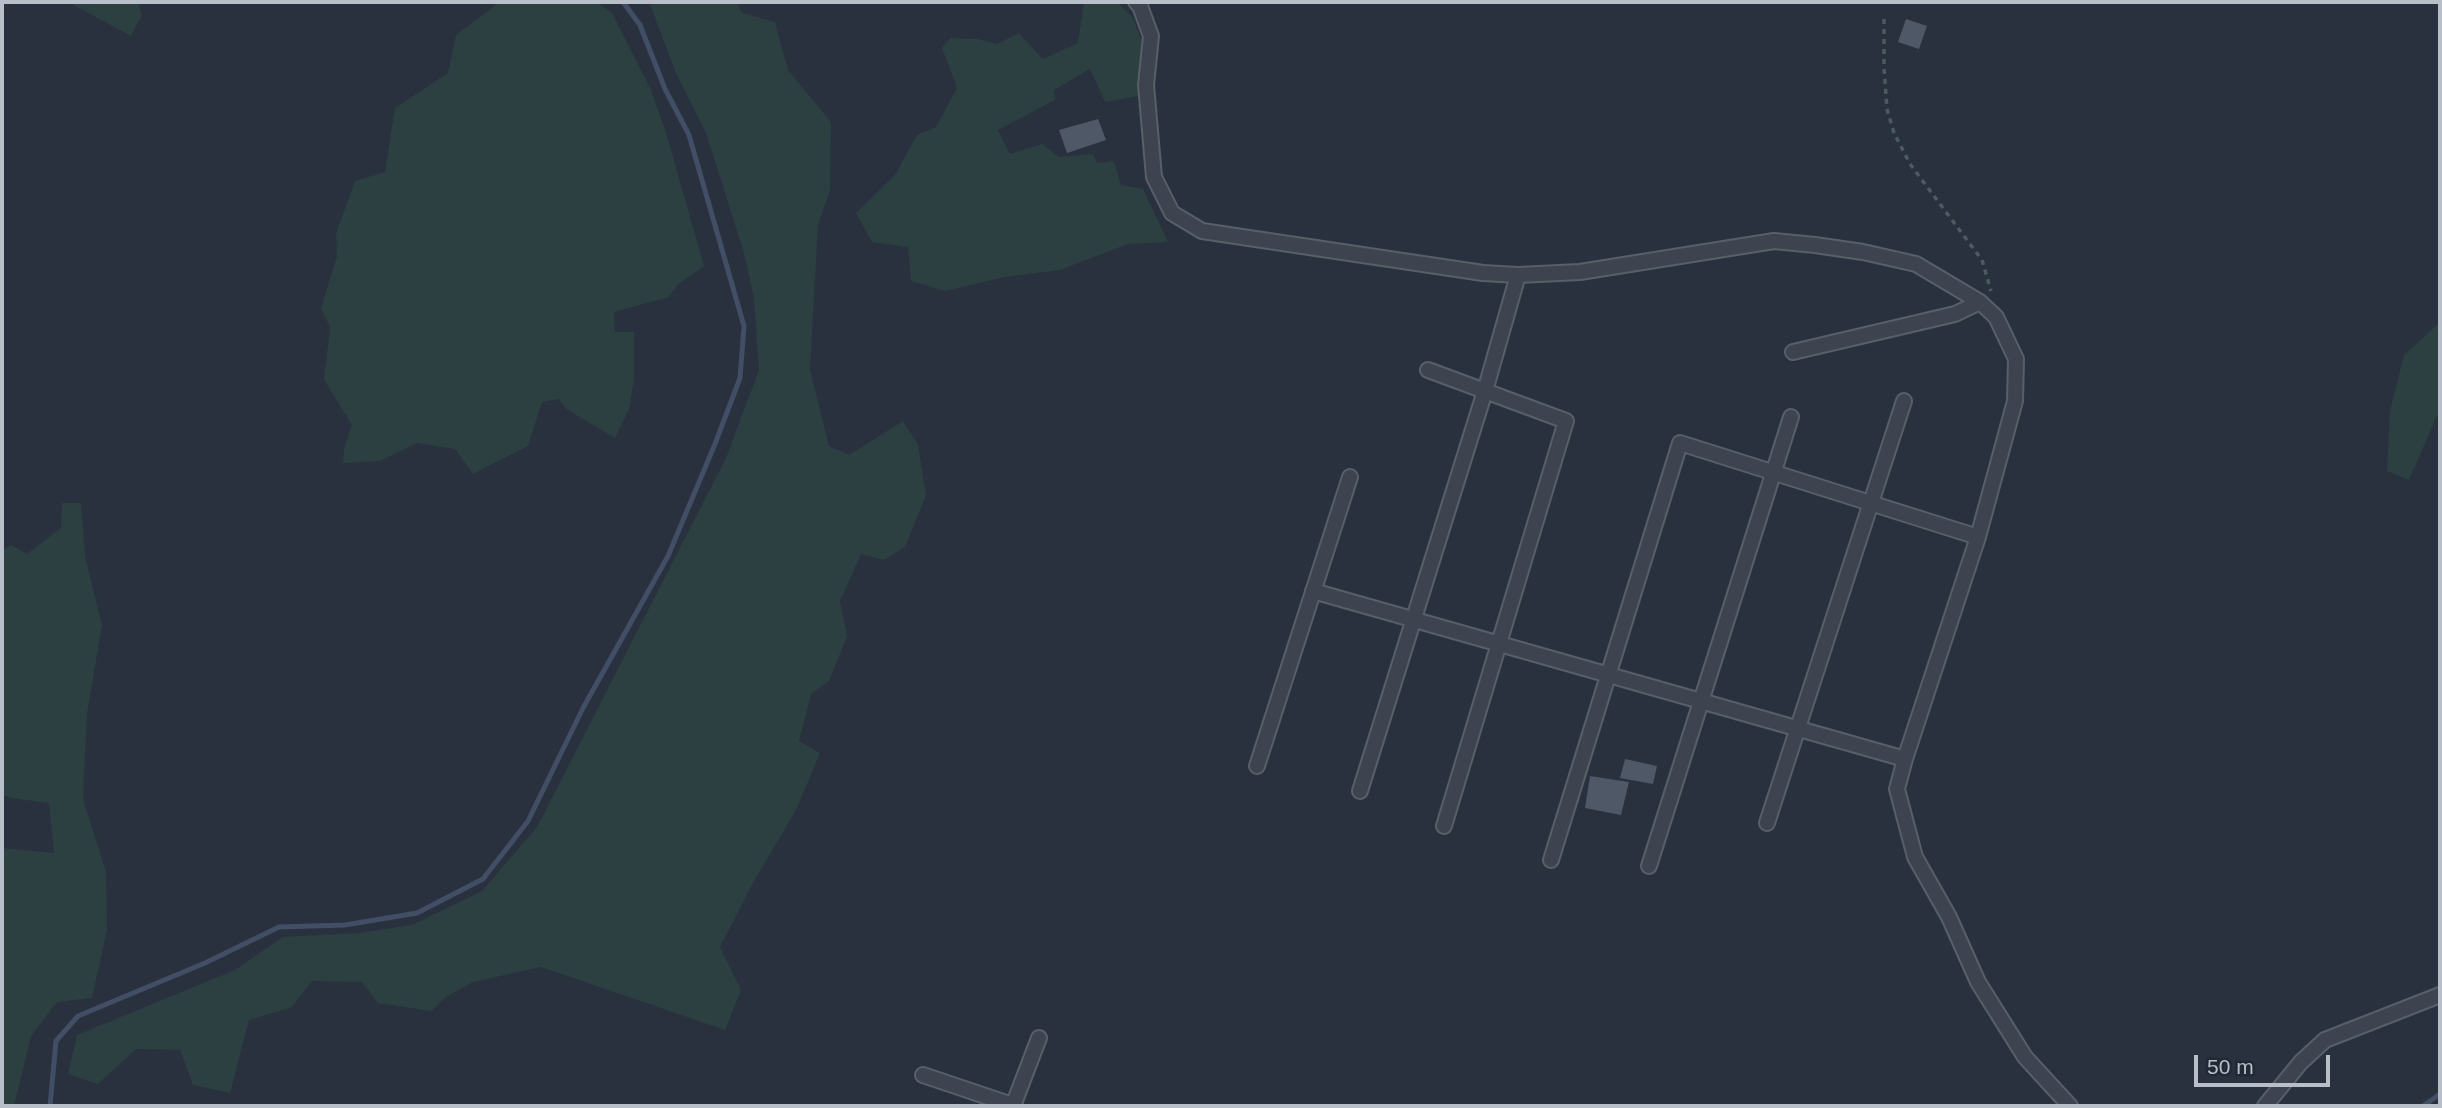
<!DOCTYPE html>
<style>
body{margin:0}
#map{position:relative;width:2442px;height:1108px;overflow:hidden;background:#29313f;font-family:Arial,sans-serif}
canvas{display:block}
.frame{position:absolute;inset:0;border:4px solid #b9bfc9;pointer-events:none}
.scale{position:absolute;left:2194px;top:1055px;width:136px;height:32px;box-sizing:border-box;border:4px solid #b9bfc9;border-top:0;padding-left:9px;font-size:21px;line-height:24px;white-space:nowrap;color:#b9bfc9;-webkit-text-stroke:5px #212934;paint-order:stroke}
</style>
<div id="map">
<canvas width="2442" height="1108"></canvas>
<div class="frame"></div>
<div class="scale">50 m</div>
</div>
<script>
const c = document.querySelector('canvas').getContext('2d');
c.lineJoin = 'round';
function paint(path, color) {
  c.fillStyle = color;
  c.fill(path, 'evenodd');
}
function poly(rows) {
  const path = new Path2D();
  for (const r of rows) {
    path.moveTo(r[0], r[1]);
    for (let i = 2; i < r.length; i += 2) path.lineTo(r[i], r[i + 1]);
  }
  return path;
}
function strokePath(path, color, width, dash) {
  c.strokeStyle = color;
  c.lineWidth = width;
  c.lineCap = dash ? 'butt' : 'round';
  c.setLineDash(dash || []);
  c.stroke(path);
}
const green = poly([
 [68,2,138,2,142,15,131,36],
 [500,2,597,2,612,13,650,88,665,129,704,266,677,285,669,297,614,312,615,332,634,332,634,380,629,409,615,438,566,409,559,399,542,402,528,446,473,474,455,449,417,443,380,461,343,463,344,449,352,425,324,380,330,327,321,308,337,256,336,233,355,181,385,172,395,108,448,73,456,35],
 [649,2,737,2,742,13,775,22,788,70,831,122,830,191,818,224,810,369,829,446,849,455,903,421,918,445,926,495,905,547,884,560,861,554,840,601,847,636,829,681,811,694,799,741,820,753,796,810,754,881,720,947,741,990,725,1030,541,967,473,982,446,997,431,1011,378,1003,362,982,312,981,292,1007,249,1020,230,1093,193,1085,180,1050,136,1049,98,1084,68,1074,77,1035,235,970,283,937,359,933,412,925,482,891,537,827,726,458,759,370,754,298,744,253,706,133,676,73],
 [1084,2,1117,2,1133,18,1145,49,1138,96,1105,102,1090,69,1054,90,1055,100,998,130,1010,154,1042,144,1059,157,1093,154,1097,163,1114,161,1121,185,1143,189,1168,242,1128,244,1060,270,1005,277,945,291,911,281,908,247,872,242,856,213,895,175,917,135,936,127,957,88,942,48,950,38,977,39,997,44,1019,33,1043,59,1078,43],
 [2440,322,2440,414,2436,418,2409,480,2387,471,2390,411,2404,355],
 [62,503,81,503,85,556,102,625,87,714,83,799,106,872,107,930,92,998,57,1002,31,1036,14,1106,2,1106,2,848,54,853,49,803,11,798,2,794,2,551,11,545,27,554,61,528]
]);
const stream = poly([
 [50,1106,56,1041,78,1016,205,963,279,927,345,925,417,913,483,879,528,821,583,708,668,556,715,444,740,378,744,326,689,135,665,89,640,25,623,2],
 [2423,1106,2440,1094]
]);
const building = poly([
 [1906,19,1927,26,1919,49,1898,42],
 [1098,119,1106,140,1067,153,1059,130],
 [1625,759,1657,766,1653,784,1620,778],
 [1590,776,1629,782,1621,815,1585,808]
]);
const path = poly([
 [1884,19,1884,68,1887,109,1894,133,1910,164,1982,260,1991,291]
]);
const street = poly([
 [1136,2,1140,6,1151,36,1146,85,1154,177,1172,213,1202,231,1483,273,1518,275,1580,272,1774,241,1815,245,1863,252,1916,264,1980,302,1996,317,2016,359,2015,401,1978,537,1905,759,1897,789,1915,857,1949,917,1978,982,2025,1057,2070,1106],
 [1793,352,1955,314,1980,302],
 [1428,370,1566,421,1444,826],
 [1313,591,1905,759],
 [1257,766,1350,477],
 [1360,791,1485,391,1518,275],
 [1767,823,1904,401],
 [1551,860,1680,443,1978,537],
 [1649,866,1791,417],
 [923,1075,1015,1106],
 [1013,1106,1039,1038],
 [2265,1106,2301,1062,2325,1040,2440,995]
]);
paint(green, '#2c3f41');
strokePath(stream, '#414e66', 5);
paint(building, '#4f5867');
strokePath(street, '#575f69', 18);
strokePath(path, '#4b5b5f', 3.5, [5, 5]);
strokePath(street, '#3d444f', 14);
</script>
